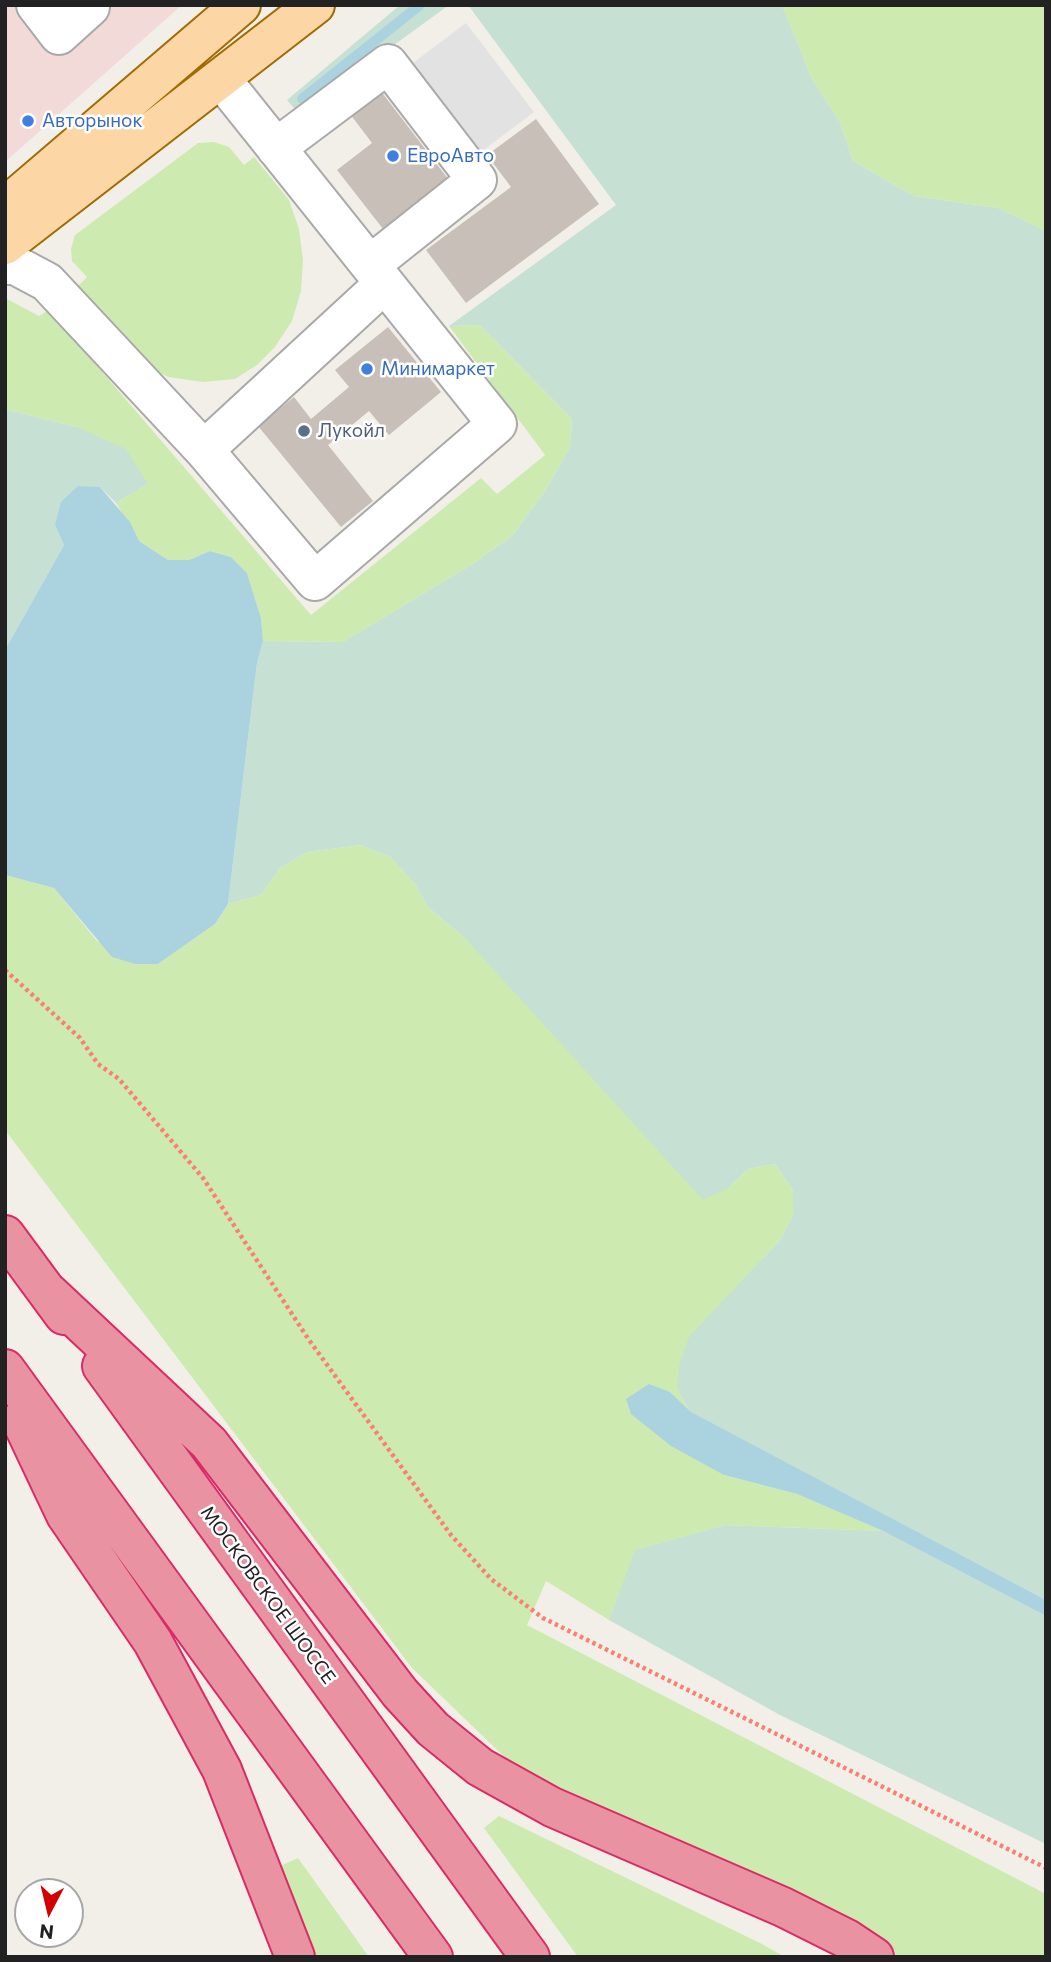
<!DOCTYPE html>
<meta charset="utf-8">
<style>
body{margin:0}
#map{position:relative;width:1051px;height:1962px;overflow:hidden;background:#f2efe9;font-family:Commissioner,sans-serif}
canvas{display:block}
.frame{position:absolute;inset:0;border:7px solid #222;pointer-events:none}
.north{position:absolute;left:14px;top:1878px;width:70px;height:70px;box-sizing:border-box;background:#fff;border:2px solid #a7a7a7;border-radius:50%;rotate:187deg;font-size:19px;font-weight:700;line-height:28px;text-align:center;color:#222}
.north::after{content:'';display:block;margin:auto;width:24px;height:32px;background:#d40000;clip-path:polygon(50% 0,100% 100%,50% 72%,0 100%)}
</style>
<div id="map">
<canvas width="1051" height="1962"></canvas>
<div class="frame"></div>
<div class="north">N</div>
</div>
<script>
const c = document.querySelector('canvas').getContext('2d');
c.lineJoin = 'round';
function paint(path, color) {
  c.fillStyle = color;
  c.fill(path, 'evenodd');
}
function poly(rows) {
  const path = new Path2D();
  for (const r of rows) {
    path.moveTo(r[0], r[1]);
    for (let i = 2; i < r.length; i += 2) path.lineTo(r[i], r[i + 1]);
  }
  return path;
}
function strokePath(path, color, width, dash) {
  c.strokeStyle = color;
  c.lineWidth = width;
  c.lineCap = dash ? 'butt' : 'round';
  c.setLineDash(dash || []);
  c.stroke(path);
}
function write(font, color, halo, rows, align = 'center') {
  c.font = font + ' Commissioner,sans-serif';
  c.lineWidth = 5;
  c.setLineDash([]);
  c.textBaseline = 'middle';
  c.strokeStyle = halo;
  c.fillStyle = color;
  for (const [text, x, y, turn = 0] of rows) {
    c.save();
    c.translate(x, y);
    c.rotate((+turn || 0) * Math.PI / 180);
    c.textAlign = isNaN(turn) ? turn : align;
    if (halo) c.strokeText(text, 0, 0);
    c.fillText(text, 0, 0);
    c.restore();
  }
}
const commercial = poly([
 [5,5,182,5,5,162]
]);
const grass = poly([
 [782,5,1046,5,1046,231,998,208,914,196,853,161,840,122,812,79],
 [214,142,229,147,244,165,254,157,289,200,299,229,303,260,301,291,292,321,275,347,257,365,235,379,203,382,168,377,146,366,78,286,87,277,72,261,71,249,75,235,198,143],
 [7,299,39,316,49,310,311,615,481,478,497,494,545,455,449,326,480,325,572,419,570,447,547,488,513,535,471,565,343,642,263,641,261,618,247,573,231,557,210,551,189,560,168,560,139,541,116,503,148,484,77,427,5,409],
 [361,845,390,857,415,884,428,907,465,938,728,1188,748,1169,775,1164,793,1190,793,1215,780,1240,763,1258,677,1389,690,1412,670,1392,724,1475,797,1494,883,1531,725,1525,636,1550,609,1620,546,1581,527,1625,1046,1894,1046,1957,899,1957,833,1919,517,1769,412,1668,5,1130,5,875,54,888,97,941,158,964,215,924,228,904,261,895,280,868,307,852],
 [499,1816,762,1944,785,1957,578,1957,484,1828],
 [298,1858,369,1957,316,1957,280,1866]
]);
const wetland = poly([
 [400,5,449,5,299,114,287,100],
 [468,5,782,5,812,79,840,122,853,161,914,196,998,208,1046,231,1046,1600,690,1412,677,1389,679,1365,689,1337,780,1240,793,1215,793,1190,775,1164,748,1169,728,1188,703,1200,465,938,428,907,415,884,390,857,361,845,307,852,280,868,261,895,228,904,257,663,263,641,343,642,471,565,513,535,547,488,570,447,572,419,480,325,449,326,616,205],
 [5,409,77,427,126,449,148,484,116,503,100,487,55,525,64,545,5,650],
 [725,1525,883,1531,1046,1616,1046,1844,780,1715,609,1620,635,1550]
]);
const parking = poly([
 [466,23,534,112,453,173,385,84]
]);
const water = poly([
 [78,486,100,487,130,522,139,541,168,560,189,560,210,551,231,557,247,573,261,618,263,641,257,663,228,904,215,924,158,964,135,964,112,957,54,888,5,875,5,650,64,545,55,525,61,502],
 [649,1384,670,1392,691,1412,1046,1600,1046,1616,883,1531,797,1494,724,1475,671,1446,631,1414,626,1399]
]);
const stream = poly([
 [302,99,420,5]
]);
const building = poly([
 [380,90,452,184,387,234,337,170,372,143,350,114],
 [536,119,599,204,466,303,426,250,511,187,487,155],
 [388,327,441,392,389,435,369,411,328,445,373,501,341,527,258,426,294,397,311,419,349,387,335,370]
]);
const path = poly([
 [5,970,80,1038,98,1064,119,1079,203,1178,309,1340,451,1535,491,1579,543,1618,1046,1868]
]);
const minor = poly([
 [36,5,59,35,90,7],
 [276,148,388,64,477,180,370,265],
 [5,265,15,265,47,282,204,450,384,284],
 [204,450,315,581,497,424,222,80]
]);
const major = poly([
 [5,207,241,5],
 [5,245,315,5]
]);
const highway = poly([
 [5,1235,64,1315],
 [49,1293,209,1443,400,1693,433,1729,480,1767,552,1807,783,1907,847,1939,874,1957],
 [102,1366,530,1957],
 [5,1369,433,1957],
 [21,1420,66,1515,153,1642,222,1770,295,1957]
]);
const markers = [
 [28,121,7,"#3f7fe0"],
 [393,156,7,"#3f7fe0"],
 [367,369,7,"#3f7fe0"],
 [304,431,7,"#5c6f8a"]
];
const shopNames = [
 ["Авторынок",42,121],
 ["ЕвроАвто",407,156],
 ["Минимаркет",381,369]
];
const serviceNames = [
 ["Лукойл",318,431]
];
const streetNames = [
 ["МОСКОВСКОЕ ШОССЕ",268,1595,54]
];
paint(commercial, '#f2dad9');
paint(grass, '#cdebb0');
paint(wetland, '#c6e0d4');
paint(parking, '#e2e2e2');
paint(water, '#aad3df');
strokePath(stream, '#aad3df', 10);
paint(building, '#c7bfb8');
strokePath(minor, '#a9a9a9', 42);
strokePath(major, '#a06b00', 42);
strokePath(highway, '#dc2a67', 42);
strokePath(path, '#fa8072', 4.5, [3.5, 3.5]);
strokePath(minor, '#fff', 38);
strokePath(major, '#fcd6a4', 38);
strokePath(highway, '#e892a2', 38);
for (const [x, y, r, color] of markers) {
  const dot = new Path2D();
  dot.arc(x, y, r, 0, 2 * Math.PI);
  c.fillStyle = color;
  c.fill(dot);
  strokePath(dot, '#fff', 2.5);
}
write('19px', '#366cbe', '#fff', shopNames, 'left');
write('19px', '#4e5e75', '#fff', serviceNames, 'left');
write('19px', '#222', '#fff', streetNames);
</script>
